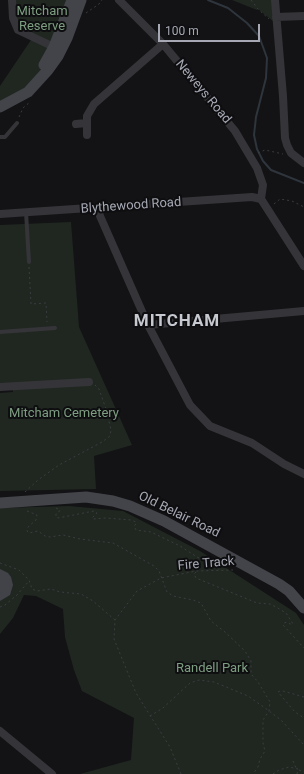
<!DOCTYPE html>
<style>
body{margin:0}
#map{position:relative;width:304px;height:774px;overflow:hidden;background:#131315;font-family:Roboto,sans-serif}
canvas{display:block}
.scale{position:absolute;left:158px;top:24px;width:102px;height:18px;box-sizing:border-box;border:2px solid #a6a9b4;border-top:0;padding-left:5px;font-size:12px;line-height:14px;white-space:nowrap;color:#a6a9b4;-webkit-text-stroke:3px #0e0e10;paint-order:stroke}
</style>
<div id="map">
<canvas width="304" height="774"></canvas>
<div class="scale">100 m</div>
</div>
<script>
const c = document.querySelector('canvas').getContext('2d');
c.lineJoin = 'round';
function paint(path, color) {
  c.fillStyle = color;
  c.fill(path, 'evenodd');
}
function poly(rows) {
  const path = new Path2D();
  for (const r of rows) {
    path.moveTo(r[0], r[1]);
    for (let i = 2; i < r.length; i += 2) path.lineTo(r[i], r[i + 1]);
  }
  return path;
}
function strokePath(path, color, width, dash) {
  c.strokeStyle = color;
  c.lineWidth = width;
  c.lineCap = dash ? 'butt' : 'round';
  c.setLineDash(dash || []);
  c.stroke(path);
}
function write(font, color, halo, rows, align = 'center') {
  c.font = font + ' Roboto,sans-serif';
  c.lineWidth = 4;
  c.setLineDash([]);
  c.textBaseline = 'middle';
  c.strokeStyle = halo;
  c.fillStyle = color;
  for (const [text, x, y, turn = 0] of rows) {
    c.save();
    c.translate(x, y);
    c.rotate((+turn || 0) * Math.PI / 180);
    c.textAlign = isNaN(turn) ? turn : align;
    if (halo) c.strokeText(text, 0, 0);
    c.fillText(text, 0, 0);
    c.restore();
  }
}
const green = poly([
 [12,0,72,0,48,70,0,107,0,86,33,37,18,30],
 [232,0,275,0,274,22,258,9,257,10],
 [71,222,79,327,132,445,94,456,96,489,0,491,0,393,13,392,13,384,0,384,0,225],
 [69,506,123,511,200,551,296,613,304,625,304,774,80,774,131,760,134,718,82,691,74,670,65,637,63,609,36,596,24,595,13,618,0,634,0,508]
]);
const stream = poly([
 [208,0,228,8,247,23,259,36,267,58,266,78,256,117,254,135,257,149,263,161,271,170,304,183]
]);
const building = poly([
 [0,569,8,573,11,577,13,585,10,595,0,601]
]);
const path = poly([
 [251,0,258,9,269,19],
 [86,13,99,4,102,0],
 [19,117,23,108,30,102],
 [258,153,265,150,283,154],
 [274,204,280,199,292,201,304,207],
 [29,267,31,304,46,303,47,322],
 [25,492,38,480,59,465,102,442,110,436,111,430,106,409,99,389,95,385],
 [56,508,60,510,58,513,56,514,56,517,58,518,94,511,97,513,92,518,93,519,106,518,131,520,136,522,136,524,134,526,136,530,151,532,180,546,197,557,218,568,219,570],
 [27,511,37,515,36,520,29,526,27,529,27,531,29,533,38,531,45,536,50,537,63,535,80,539,113,543,154,566,159,571,167,592,173,596,193,600,201,603,211,621,225,632,245,651,251,661,251,674,258,682,270,702,269,711,263,720,263,743,265,751,260,759,258,767,253,774],
 [0,563,19,570,29,580,32,589,37,591,51,589,60,592,81,594,93,601,115,620],
 [196,572,194,574,196,578,257,603,270,604,276,607,286,613,293,624,290,624,287,622,284,623,283,625,304,648],
 [0,607,5,605,17,595,29,581],
 [304,697,283,691,280,691,278,692,295,712,304,718],
 [150,716,163,708,190,683,199,680,214,682,248,696,265,708,281,720,304,745],
 [293,761,296,768],
 [299,770,304,772],
 [181,774,170,747,136,693,114,639,115,620,137,591,161,578,196,571,233,570],
 [273,774,279,770,289,767,298,769,297,774]
]);
const lane = poly([
 [0,137,5,137,17,123],
 [26,212,29,262],
 [0,332,55,328]
]);
const street = poly([
 [12,0,13,18,18,30,54,47],
 [119,0,163,44,235,131,257,168,263,185,261,199],
 [275,0,283,96,285,138,287,145,291,153,304,163],
 [276,17,304,16],
 [76,124,86,123],
 [87,135,87,116,94,104,163,44],
 [261,199,304,266],
 [98,208,100,216,148,325,190,405,210,426,252,443,284,464,304,474],
 [0,214,252,197,261,199],
 [148,325,304,311],
 [0,387,89,382],
 [0,731,52,774]
]);
const secondary = poly([
 [44,65,54,47,72,0],
 [0,107,28,92,48,70,58,56,67,38,81,0],
 [0,503,86,497,113,501,130,506,164,521,279,584,289,591,304,608]
]);
const parkNames = [
 ["Mitcham",42,12],
 ["Reserve",42,27],
 ["Mitcham Cemetery",64,414],
 ["Randell Park",212,669]
];
const streetNames = [
 ["Neweys Road",203,92,50],
 ["Blythewood Road",131,206,-4],
 ["Old Belair Road",179,515,26],
 ["Fire Track",206,564,-5]
];
const districtNames = [
 ["MITCHAM",177,322]
];
paint(green, '#202721');
strokePath(stream, '#2e353c', 2);
paint(building, '#424348');
strokePath(path, '#3b3c40', 1, [2, 3]);
strokePath(lane, '#353539', 4);
strokePath(street, '#353539', 8);
strokePath(secondary, '#434449', 11);
write('13px', '#7e9e82', '#0e0e10', parkNames);
write('13px', '#a6a9b4', '#0e0e10', streetNames);
c.letterSpacing = '1px';
write('bold 17px', '#c7c9d0', '#0e0e10', districtNames);
c.letterSpacing = '0px';
</script>
